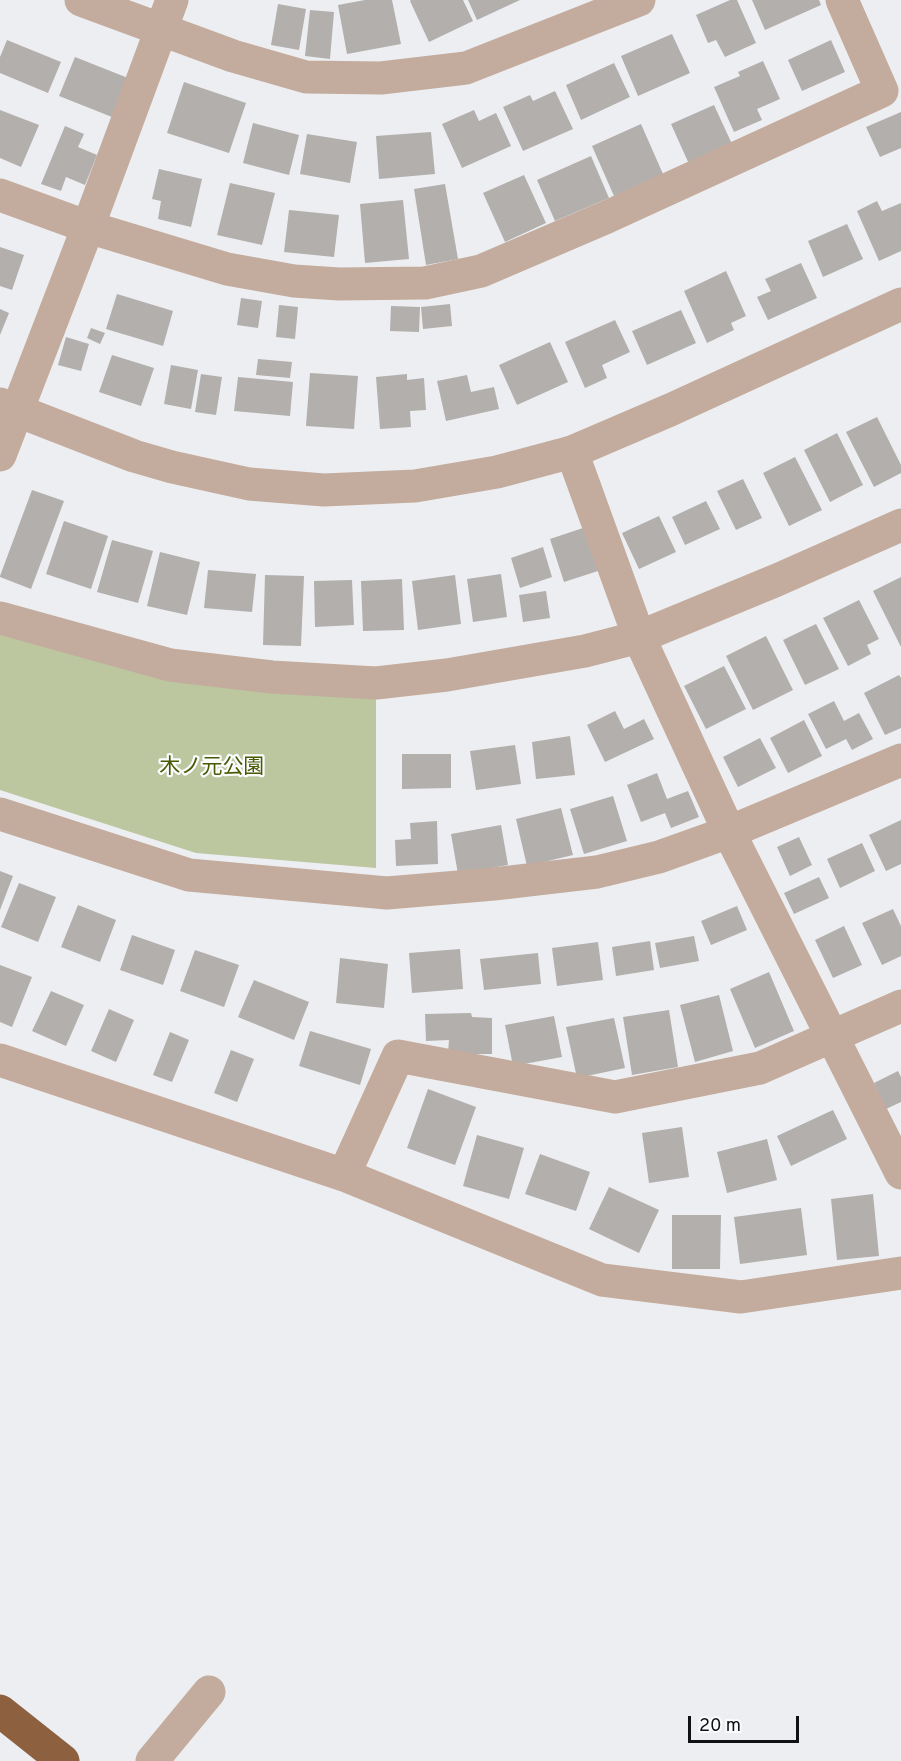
<!DOCTYPE html>
<meta charset="utf-8">
<style>
body{margin:0}
#map{position:relative;width:901px;height:1761px;overflow:hidden;background:#edeef1;font-family:Overpass,sans-serif}
canvas{display:block}
.scale{position:absolute;left:688px;top:1716px;width:111px;height:27px;box-sizing:border-box;border:3px solid #101112;border-top:0;padding-left:8px;font-size:18px;line-height:21px;white-space:nowrap;color:#101112;-webkit-text-stroke:4px #fafcfe;paint-order:stroke}
</style>
<div id="map">
<canvas width="901" height="1761"></canvas>
<div class="scale">20 m</div>
</div>
<script>
const c = document.querySelector('canvas').getContext('2d');
c.lineJoin = 'round';
function paint(path, color) {
  c.fillStyle = color;
  c.fill(path, 'evenodd');
}
function poly(rows) {
  const path = new Path2D();
  for (const r of rows) {
    path.moveTo(r[0], r[1]);
    for (let i = 2; i < r.length; i += 2) path.lineTo(r[i], r[i + 1]);
  }
  return path;
}
function strokePath(path, color, width, dash) {
  c.strokeStyle = color;
  c.lineWidth = width;
  c.lineCap = dash ? 'butt' : 'round';
  c.setLineDash(dash || []);
  c.stroke(path);
}
function write(font, color, halo, rows, align = 'center') {
  c.font = font + ' Overpass,"Noto Sans JP",sans-serif';
  c.lineWidth = 4.5;
  c.setLineDash([]);
  c.textBaseline = 'middle';
  c.strokeStyle = halo;
  c.fillStyle = color;
  for (const [text, x, y, turn = 0] of rows) {
    c.save();
    c.translate(x, y);
    c.rotate((+turn || 0) * Math.PI / 180);
    c.textAlign = isNaN(turn) ? turn : align;
    if (halo) c.strokeText(text, 0, 0);
    c.fillText(text, 0, 0);
    c.restore();
  }
}
const green = poly([
 [0,634,376,696,376,868,196,853,0,790]
]);
const building = poly([
 [365,0,392,0,401,44,347,54,338,5],
 [411,0,463,0,473,21,429,42,410,1],
 [468,0,520,0,477,20],
 [730,0,737,0,756,43,725,57,716,40,708,43,696,15],
 [752,0,819,0,821,5,765,30],
 [278,4,306,9,299,50,271,45],
 [310,10,334,12,330,59,305,56],
 [672,34,690,73,638,96,621,56],
 [7,40,61,62,48,93,0,73,0,57],
 [831,40,845,72,802,91,788,60],
 [75,57,128,78,112,117,59,96],
 [763,61,780,99,757,109,762,120,734,132,714,87,740,76,738,72],
 [614,63,630,97,581,120,566,85],
 [184,82,246,103,229,153,167,133],
 [555,91,573,129,523,151,503,107,530,95,533,101],
 [714,105,732,144,689,164,671,124],
 [0,110,39,125,21,167,0,158],
 [474,110,479,121,496,113,511,146,462,168,442,124],
 [901,112,901,148,880,157,866,127],
 [253,123,299,135,289,175,243,163],
 [641,124,663,174,614,196,592,146],
 [65,126,84,134,78,147,97,155,85,185,66,177,61,191,41,184],
 [431,132,435,174,379,179,376,136],
 [307,134,357,142,350,183,300,174],
 [591,156,609,198,555,221,537,180],
 [159,169,202,179,191,227,158,219,161,201,152,199],
 [524,175,546,223,505,242,483,193],
 [230,183,275,193,262,245,217,235],
 [445,184,458,259,426,265,414,189],
 [403,200,409,259,365,263,360,204],
 [877,201,882,211,901,203,901,251,879,261,857,211],
 [289,210,339,215,334,257,284,252],
 [847,224,863,259,823,277,808,241],
 [0,247,24,255,12,290,0,286],
 [801,263,817,298,768,320,757,297,771,291,765,279],
 [726,271,746,316,731,323,734,330,707,343,684,291],
 [117,294,173,311,163,346,106,329],
 [241,298,262,301,258,328,237,325],
 [450,304,452,326,423,329,421,307],
 [279,305,298,307,295,339,276,337],
 [391,306,420,307,419,332,390,331],
 [0,309,9,313,0,335],
 [681,310,696,343,647,365,632,331],
 [615,320,630,352,602,365,607,378,585,388,565,342],
 [91,328,105,333,100,344,87,338],
 [66,337,89,344,81,371,58,365],
 [550,342,568,382,517,405,499,365],
 [112,355,154,368,141,406,99,392],
 [258,359,292,362,290,378,256,375],
 [171,365,198,370,191,409,164,404],
 [310,373,358,376,354,429,306,426],
 [201,374,222,377,216,415,195,412],
 [407,374,407,380,424,378,426,410,410,411,411,427,380,429,376,377],
 [467,375,471,392,494,387,499,409,446,421,437,381],
 [238,377,293,382,290,416,234,411],
 [877,417,901,465,901,473,874,487,846,432],
 [837,433,863,485,830,502,804,450],
 [795,457,822,510,789,526,763,473],
 [743,479,762,518,736,530,717,491],
 [32,490,64,501,31,589,0,577,0,576],
 [706,501,720,529,685,545,672,517],
 [659,516,676,552,639,569,622,533],
 [64,521,108,536,91,589,46,574],
 [586,527,601,570,564,582,550,539],
 [112,540,153,551,138,603,97,592],
 [543,547,552,577,520,588,511,558],
 [160,552,200,562,187,615,147,606],
 [208,570,256,574,252,612,204,608],
 [501,574,507,617,473,622,467,579],
 [265,575,304,576,301,646,263,645],
 [455,575,461,624,418,630,412,581],
 [901,577,901,647,873,591],
 [402,579,404,630,363,631,361,581],
 [352,580,354,625,315,627,314,581],
 [546,591,550,618,523,622,519,595],
 [859,600,879,639,867,645,871,654,848,666,823,618],
 [816,624,839,669,805,685,783,640],
 [766,636,793,690,753,710,726,656],
 [724,666,746,709,706,729,684,686],
 [899,675,901,678,901,728,885,735,864,693],
 [834,701,844,721,859,713,873,739,852,750,846,739,826,749,808,714],
 [615,711,624,729,644,719,654,739,605,762,587,725],
 [804,720,822,756,788,773,770,738],
 [570,736,575,775,536,779,532,742],
 [760,738,776,768,738,787,723,757],
 [515,745,521,784,476,790,470,751],
 [402,754,451,754,451,788,402,789],
 [657,773,667,799,688,791,699,817,671,828,665,813,641,822,627,785],
 [613,796,627,841,584,854,570,809],
 [561,808,573,855,527,866,516,819],
 [901,820,901,864,886,871,869,835],
 [437,821,438,864,396,866,395,840,411,839,410,823],
 [501,825,508,865,458,874,451,834],
 [799,837,812,865,790,876,777,847],
 [862,843,875,871,840,888,827,859],
 [0,871,13,876,0,910],
 [819,877,829,898,794,914,784,893],
 [19,883,56,897,38,942,1,927],
 [78,905,116,920,100,962,61,947],
 [737,906,747,930,711,945,701,921],
 [893,909,901,926,901,956,882,965,862,923],
 [844,926,862,965,833,978,815,940],
 [132,935,175,950,163,985,120,970],
 [694,936,699,961,660,968,655,943],
 [650,941,654,970,616,976,612,947],
 [598,942,603,980,557,986,552,948],
 [460,949,463,989,412,993,409,953],
 [195,950,239,965,224,1007,180,991],
 [538,953,541,984,484,990,480,959],
 [340,958,388,964,384,1008,336,1003],
 [0,965,32,977,12,1027,0,1022],
 [769,972,794,1031,755,1048,730,989],
 [254,980,309,1002,294,1040,238,1017],
 [51,991,84,1005,66,1046,32,1031],
 [719,995,733,1051,695,1062,680,1005],
 [109,1009,134,1020,116,1062,91,1051],
 [669,1010,678,1067,632,1075,623,1017],
 [471,1013,472,1017,492,1018,492,1054,448,1054,449,1040,426,1041,425,1014],
 [554,1016,562,1057,513,1066,505,1025],
 [614,1018,625,1068,577,1078,566,1027],
 [310,1031,371,1049,360,1085,299,1066],
 [170,1032,189,1040,172,1082,153,1075],
 [231,1050,254,1059,237,1102,214,1093],
 [898,1071,901,1077,901,1102,886,1109,874,1083],
 [428,1089,476,1107,455,1165,407,1148],
 [833,1110,847,1139,791,1166,777,1136],
 [682,1127,689,1177,649,1183,642,1133],
 [477,1135,524,1148,509,1199,463,1186],
 [767,1139,777,1180,727,1193,717,1152],
 [540,1154,590,1172,576,1211,525,1194],
 [609,1187,659,1210,639,1253,589,1229],
 [873,1194,879,1256,837,1260,831,1199],
 [801,1208,807,1255,740,1264,734,1217],
 [672,1215,721,1215,720,1269,672,1269]
]);
const minor = poly([
 [81,0,233,56,306,77,381,78,466,68,639,0],
 [0,195,88,227,227,269,294,281,339,284,425,283,481,271,607,217,882,91,842,0],
 [572,452,639,637,729,832,901,1173],
 [0,455,88,227,172,0],
 [0,618,170,665,272,677,376,683,447,675,585,651,639,637,777,580,901,525],
 [0,814,189,875,387,893,494,884,597,872,659,857,729,832,901,760],
 [0,1060,344,1175,602,1280,741,1297,901,1273],
 [344,1175,398,1056,615,1097,760,1068,901,1006],
 [152,1761,209,1692]
]);
const tertiary = poly([
 [0,404,134,456,172,467,249,484,324,490,415,486,497,472,572,452,670,410,901,304]
]);
const motorway = poly([
 [0,1711,63,1761]
]);
const parkNames = [
 ["木ノ元公園",212,769]
];
paint(green, '#bcc69f');
paint(building, '#b2afad');
strokePath(minor, '#c3ac9d', 33);
strokePath(tertiary, '#c3ac9d', 33);
strokePath(motorway, '#8d6040', 33);
write('21px', '#4b5a02', '#fafcfe', parkNames);
</script>
